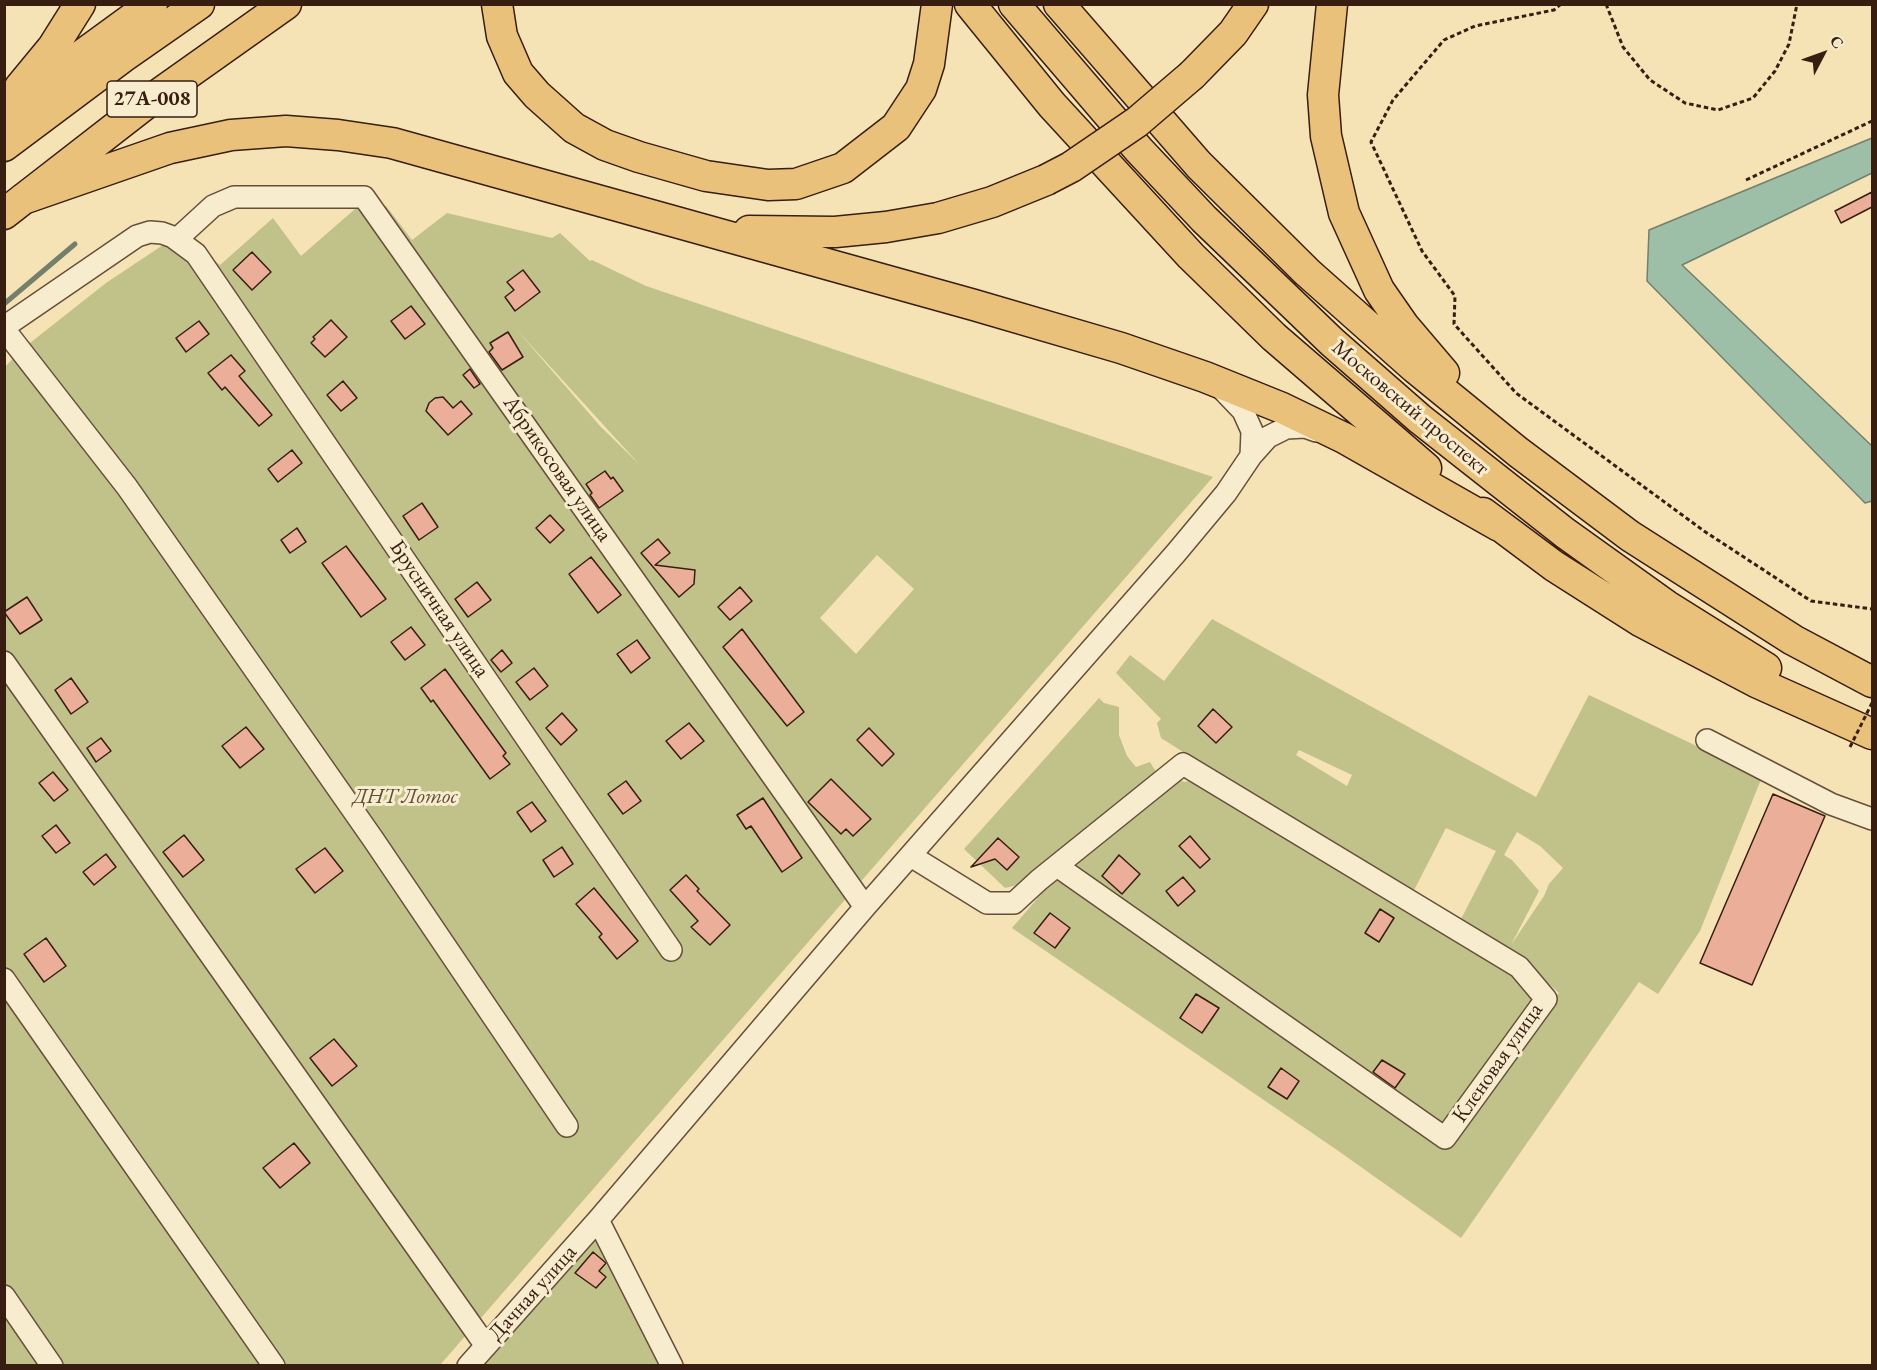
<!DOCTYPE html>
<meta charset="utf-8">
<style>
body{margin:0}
#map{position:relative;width:1877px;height:1370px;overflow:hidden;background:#f5e2b5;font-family:"EB Garamond",serif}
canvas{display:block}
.frame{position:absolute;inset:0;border:6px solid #371e11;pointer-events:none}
.north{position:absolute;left:1793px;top:24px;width:60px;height:60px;-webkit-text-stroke:4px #f8eccf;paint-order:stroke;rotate:49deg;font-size:16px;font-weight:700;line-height:24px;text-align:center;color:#371e11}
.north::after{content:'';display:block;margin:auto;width:21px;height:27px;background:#371e11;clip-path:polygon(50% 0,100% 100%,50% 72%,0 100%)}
</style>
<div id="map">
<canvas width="1877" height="1370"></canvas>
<div class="frame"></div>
<div class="north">С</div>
</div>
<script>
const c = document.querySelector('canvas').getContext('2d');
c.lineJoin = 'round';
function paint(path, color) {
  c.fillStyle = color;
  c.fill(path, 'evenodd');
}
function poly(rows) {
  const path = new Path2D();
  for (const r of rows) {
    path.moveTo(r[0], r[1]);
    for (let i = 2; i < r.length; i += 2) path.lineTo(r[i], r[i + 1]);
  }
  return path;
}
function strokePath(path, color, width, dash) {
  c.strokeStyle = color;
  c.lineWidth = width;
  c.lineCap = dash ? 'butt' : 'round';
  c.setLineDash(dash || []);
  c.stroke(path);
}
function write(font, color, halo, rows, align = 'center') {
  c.font = font + ' "EB Garamond",serif';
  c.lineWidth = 6;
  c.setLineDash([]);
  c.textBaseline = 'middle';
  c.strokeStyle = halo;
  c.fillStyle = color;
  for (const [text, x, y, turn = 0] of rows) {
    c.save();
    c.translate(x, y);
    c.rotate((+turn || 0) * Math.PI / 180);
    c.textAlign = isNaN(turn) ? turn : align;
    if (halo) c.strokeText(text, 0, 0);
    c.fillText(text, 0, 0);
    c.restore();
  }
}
const green = poly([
 [362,203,386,206,412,240,447,213,552,238,560,233,590,261,592,260,646,286,1213,477,440,1365,5,1365,4,368,21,350,106,283,181,233,220,265,273,218,301,256],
 [516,329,639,464,600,426],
 [877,555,914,589,856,654,820,618],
 [1212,619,1536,797,1589,695,1762,777,1700,931,1658,994,1639,982,1461,1238,1337,1150,1012,928,1055,878,1068,881,1443,1145,1523,1036,1559,993,1533,970,1458,925,1496,851,1446,828,1411,896,1161,738,1157,723,1161,719,1116,673,1130,655,1164,681],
 [1299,750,1352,775,1347,786,1296,755],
 [1517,832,1540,846,1563,868,1549,884,1544,896,1511,945,1539,891,1512,860,1504,855],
 [1099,698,1104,703,1119,707,1119,735,1127,756,1136,767,1150,762,1158,775,1081,832,1049,864,1021,884,1005,888,964,849],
 [1179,779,1184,782,1202,779,1517,971,1537,996,1451,1123,1436,1128,1073,870,1069,861],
 [593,1236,601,1240,663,1366,479,1366]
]);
const water = poly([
 [1872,138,1872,173,1682,265,1872,446,1872,501,1865,503,1647,281,1649,230,1872,138]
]);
const stream = poly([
 [4,304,75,244]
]);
const building = poly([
 [1872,192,1872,207,1841,223,1835,211,1872,192],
 [252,252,271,272,252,290,233,270,252,252],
 [523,270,540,292,515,311,505,297,514,290,507,282,523,270],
 [411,306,425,324,405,339,391,321,411,306],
 [331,320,347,337,325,357,311,343,315,339,313,337,331,320],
 [199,321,209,334,186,352,176,338,199,321],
 [508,332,523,357,502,370,489,352,493,348,490,343,508,332],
 [231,355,245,371,239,376,272,415,259,426,225,387,222,390,208,373,231,355],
 [470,369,480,384,474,388,463,375,470,369],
 [343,381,357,398,341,411,327,395,343,381],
 [443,397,453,408,461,401,472,414,448,435,426,411,429,403,435,398,443,397],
 [292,450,302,463,278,482,268,469,292,450],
 [605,471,611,479,613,477,623,491,599,508,590,495,592,493,586,484,605,471],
 [422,503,438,527,419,540,403,516,422,503],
 [550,515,564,530,550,543,536,528,550,515],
 [297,528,306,542,290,553,281,540,297,528],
 [658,539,670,553,655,565,695,570,694,584,679,597,641,553,658,539],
 [346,546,386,599,361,617,322,563,346,546],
 [591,557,621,595,598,613,569,574,591,557],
 [477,582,491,600,468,617,455,599,477,582],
 [740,587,752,601,730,620,718,607,740,587],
 [27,597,42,620,20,634,4,612,27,597],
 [411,627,425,645,405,660,391,642,411,627],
 [742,629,804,712,787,726,723,647,742,629],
 [637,640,650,658,631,673,617,654,637,640],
 [502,650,512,663,501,672,491,660,502,650],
 [534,668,548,686,530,700,516,682,534,668],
 [445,669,506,753,503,756,510,764,490,779,433,700,431,702,421,688,445,669],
 [71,678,88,702,71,714,55,690,71,678],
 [1213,709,1232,727,1216,743,1198,726,1213,709],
 [562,713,577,730,561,745,546,728,562,713],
 [689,723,704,741,681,759,666,741,689,723],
 [246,727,264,749,240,768,222,746,246,727],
 [869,728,894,754,882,766,857,740,869,728],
 [101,738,111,751,96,762,87,748,101,738],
 [53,772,68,790,54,801,39,783,53,772],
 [831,779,871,819,853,836,846,829,841,834,808,802,831,779],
 [626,781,641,801,623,814,608,794,626,781],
 [1773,794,1825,816,1752,985,1700,963,1773,794],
 [763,798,802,858,782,872,751,826,746,829,737,815,763,798],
 [532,802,546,821,531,832,517,812,532,802],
 [56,825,70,843,56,853,42,836,56,825],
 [184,835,204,860,183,877,163,852,184,835],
 [1190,836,1210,859,1200,868,1179,846,1190,836],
 [998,838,1019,857,1007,870,995,859,971,867,998,838],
 [562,847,573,864,554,877,543,860,562,847],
 [325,848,343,871,315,893,296,869,325,848],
 [106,854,116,867,94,885,83,872,106,854],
 [1119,855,1140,874,1122,894,1102,876,1119,855],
 [686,875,699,889,697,891,730,925,710,945,691,927,698,921,670,890,686,875],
 [1183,877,1195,891,1178,906,1166,891,1183,877],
 [594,888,638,941,617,959,599,937,602,934,576,904,594,888],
 [1380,909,1394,918,1379,942,1365,933,1380,909],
 [1050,913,1070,928,1055,948,1034,933,1050,913],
 [46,938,66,966,44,982,24,954,46,938],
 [1196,994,1219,1008,1202,1033,1180,1018,1196,994],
 [334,1039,357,1066,332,1086,310,1058,334,1039],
 [1382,1060,1405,1074,1395,1088,1373,1072,1382,1060],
 [1281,1068,1299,1081,1287,1099,1268,1087,1281,1068],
 [294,1143,310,1163,280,1188,263,1168,294,1143],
 [593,1252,606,1263,599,1271,606,1277,596,1288,575,1273,593,1252]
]);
const path = poly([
 [1561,4,1554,10,1475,26,1444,40,1393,100,1371,142,1422,251,1455,296,1454,324,1516,393,1704,531,1811,601,1872,609],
 [1606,4,1623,47,1650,80,1685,103,1718,110,1753,98,1775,71,1789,44,1797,4],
 [1746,180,1872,121]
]);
const minor = poly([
 [177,239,213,206,234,197,364,197,865,907],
 [4,327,137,236,150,232,162,233,173,237,196,254,671,950],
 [4,329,127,487,373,839,567,1126],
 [1221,388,1243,411,1252,431,1251,456,1268,437,1286,428,1305,427,1316,431],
 [4,662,486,1346],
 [1707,740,1831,804,1872,819],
 [911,856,987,903,1014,903,1039,880,1183,764,1519,967,1546,999,1445,1138,1057,866],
 [4,979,274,1366],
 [598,1220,672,1366],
 [4,1296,52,1366],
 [468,1366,598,1220,865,907,1176,553,1226,493,1251,456]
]);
const highway = poly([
 [497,4,502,36,518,73,537,95,574,128,605,145,639,157,706,176,768,185,796,184,843,168,896,127,921,89,929,64,937,4],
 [970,4,1052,105,1191,256,1274,337,1426,468],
 [1014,4,1139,150,1204,219,1332,342,1420,419,1565,533,1667,606,1766,668],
 [1059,4,1199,165,1307,272,1415,368,1518,452,1630,536,1793,640,1872,682],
 [1332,4,1323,95,1326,136,1344,213,1379,290,1404,326,1444,373],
 [1192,75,1233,33,1253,4],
 [20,87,53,47,80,4],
 [4,112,152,4],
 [4,146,123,57,199,4],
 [23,199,170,148,231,135,286,131,338,135,392,143,974,305,1121,348,1205,377,1282,408,1344,438,1499,526],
 [4,214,152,99,286,4],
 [749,231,835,232,886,227,938,218,992,202,1046,180],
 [1483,513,1554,566,1642,622,1756,682,1872,734]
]);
const pathBridge = poly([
 [1850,747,1872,703]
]);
const highwayBridge = poly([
 [1046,180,1071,167,1137,122,1192,75]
]);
const shields = [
 [152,99,90]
];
const shieldNames = [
 ["27А-008",152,99]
];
const streetNames = [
 ["Московский проспект",1410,408,40],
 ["Абрикосовая улица",557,469,55],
 ["Брусничная улица",439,609,56],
 ["Кленовая улица",1498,1063,-55],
 ["Дачная улица",533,1293,-48]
];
const parkNames = [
 ["ДНТ Лотос",405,797]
];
paint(green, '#c1c28a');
paint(water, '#9dbfa8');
strokePath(water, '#747f6c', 1.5);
strokePath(stream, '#747f6c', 5);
paint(building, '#ebaf99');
strokePath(building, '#371e11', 1.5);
strokePath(minor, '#664f3a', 24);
strokePath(highway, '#371e11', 33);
strokePath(path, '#371e11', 3, [4.5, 3]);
strokePath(minor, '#f8eccf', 21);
strokePath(highway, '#eac17a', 30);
strokePath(highwayBridge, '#371e11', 33, []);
strokePath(pathBridge, '#371e11', 3, [4.5, 3]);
strokePath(highwayBridge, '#eac17a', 30);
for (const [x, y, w] of shields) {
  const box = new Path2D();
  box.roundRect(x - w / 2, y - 18, w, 36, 4.5);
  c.fillStyle = '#f8eccf';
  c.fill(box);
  strokePath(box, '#371e11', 1.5);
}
write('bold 21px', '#371e11', null, shieldNames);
write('22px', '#371e11', '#f8eccf', streetNames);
write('italic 22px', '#604f35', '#f8eccf', parkNames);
</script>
